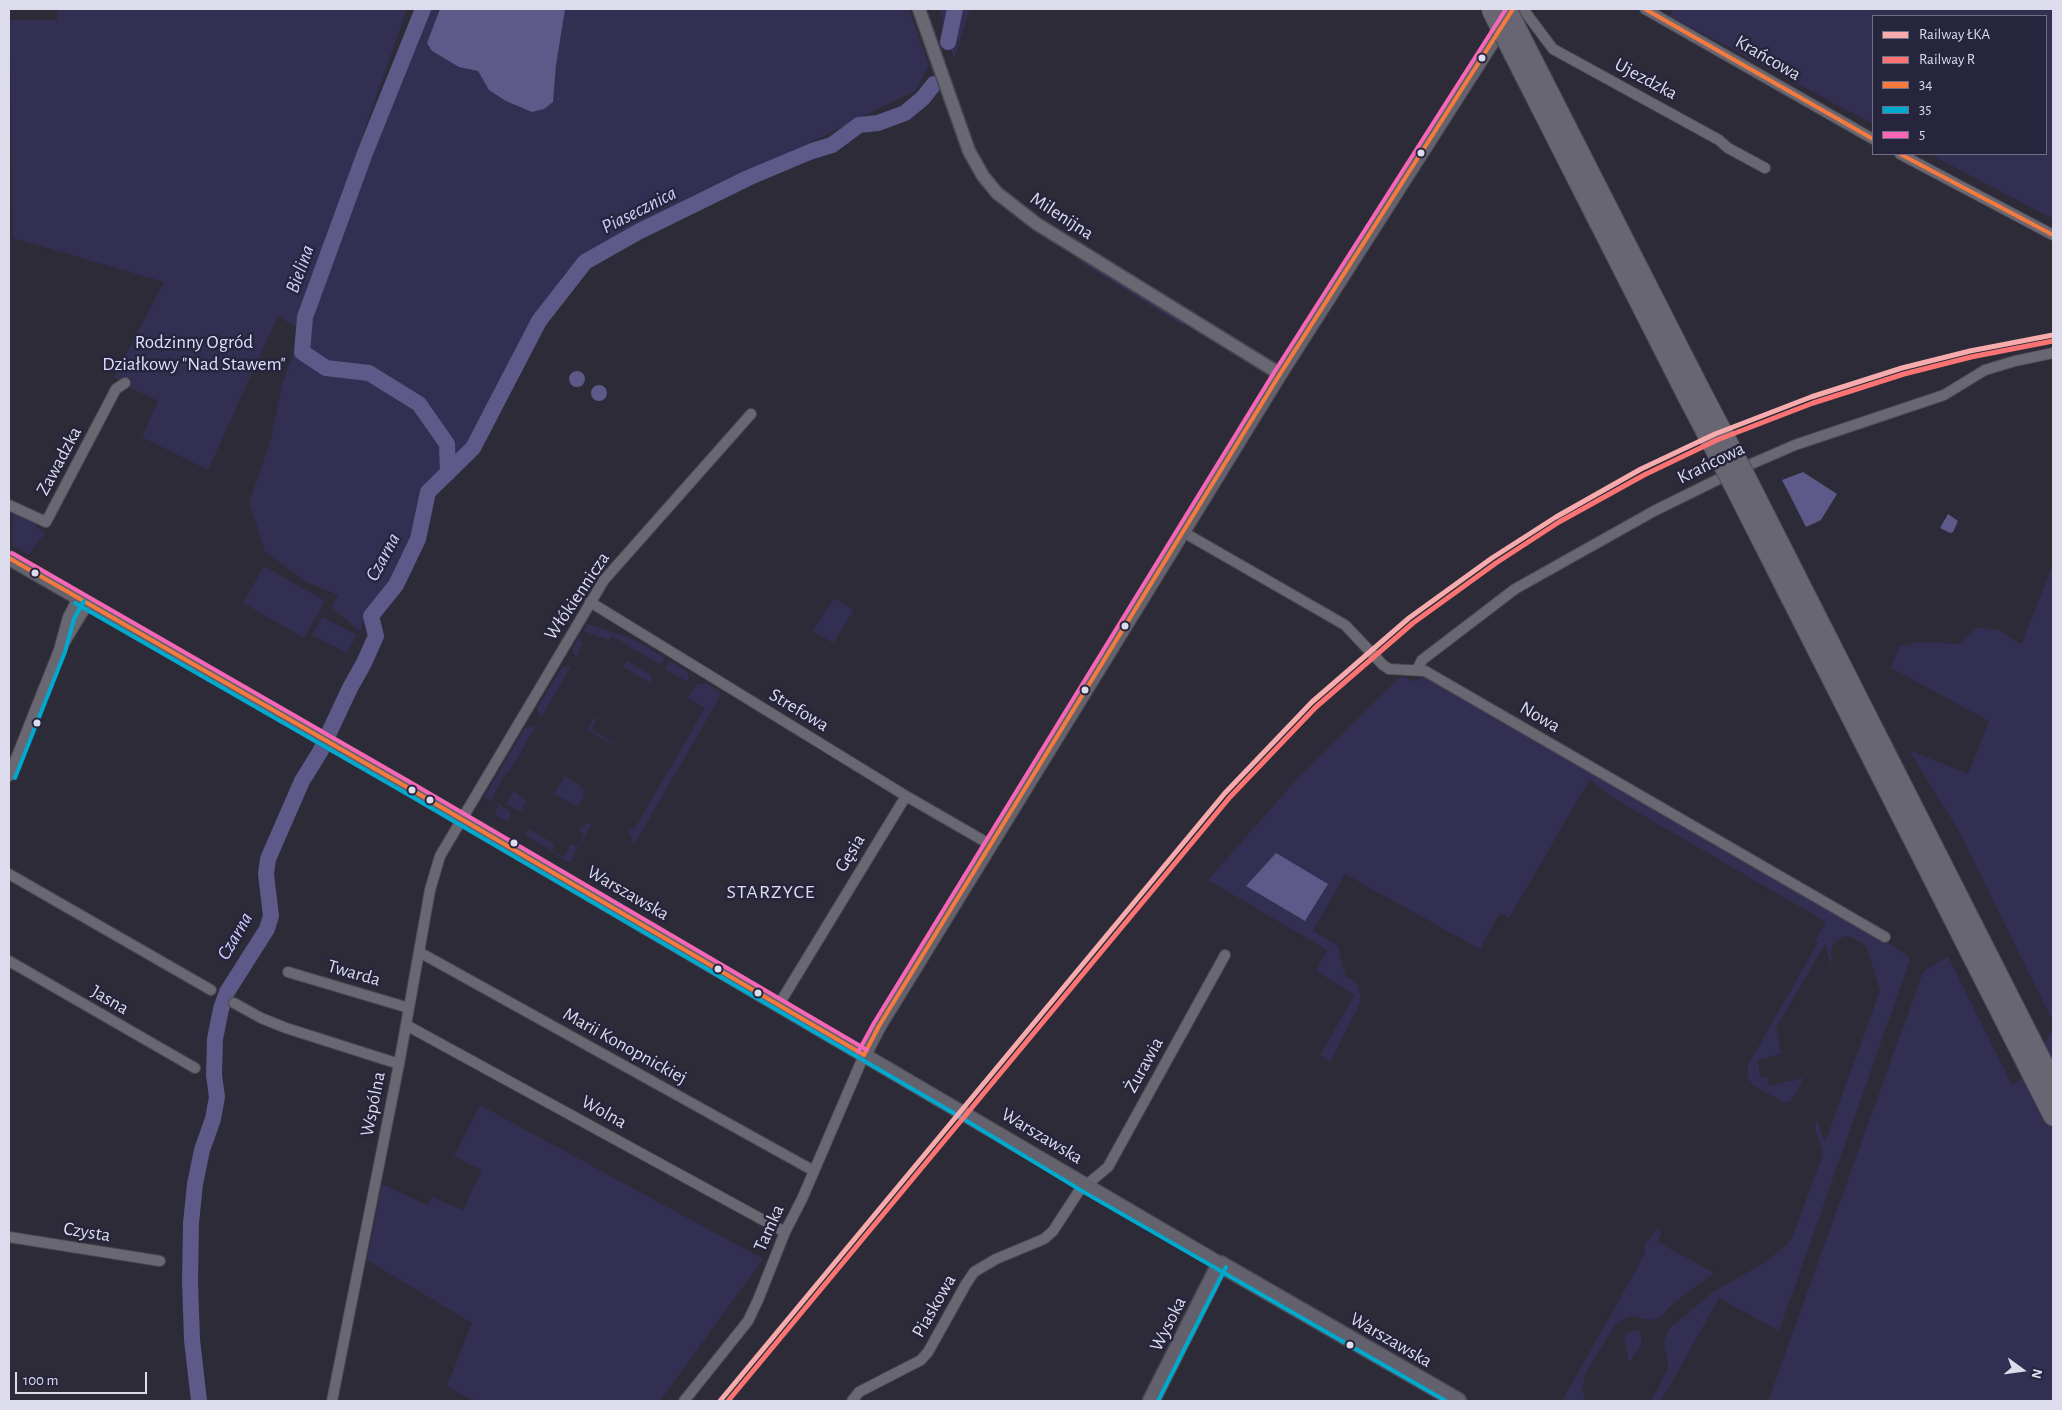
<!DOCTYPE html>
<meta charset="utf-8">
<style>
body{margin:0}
#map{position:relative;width:2062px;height:1410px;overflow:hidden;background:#2c2b37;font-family:"Alegreya Sans",sans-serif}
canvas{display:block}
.frame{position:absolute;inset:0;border:10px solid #dcdcec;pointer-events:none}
.legend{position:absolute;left:1872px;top:15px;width:175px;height:140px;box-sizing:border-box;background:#27253d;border:1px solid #6f6e83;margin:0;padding:6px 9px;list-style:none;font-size:15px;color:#dcdcec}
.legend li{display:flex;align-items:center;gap:10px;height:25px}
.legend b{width:25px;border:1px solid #6f6e83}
.north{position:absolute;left:1997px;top:1345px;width:50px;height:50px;-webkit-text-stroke:4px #27253d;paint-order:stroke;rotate:104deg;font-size:14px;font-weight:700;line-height:20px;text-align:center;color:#dcdcec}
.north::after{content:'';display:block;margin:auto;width:18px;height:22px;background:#dcdcec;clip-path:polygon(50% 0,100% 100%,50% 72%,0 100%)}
.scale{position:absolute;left:15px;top:1372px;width:132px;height:22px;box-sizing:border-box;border:2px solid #dcdcec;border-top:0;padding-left:6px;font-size:15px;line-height:18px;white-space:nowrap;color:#dcdcec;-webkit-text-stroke:4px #27253d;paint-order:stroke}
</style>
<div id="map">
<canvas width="2062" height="1410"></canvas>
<div class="frame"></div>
<ul class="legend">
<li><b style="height:6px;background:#f8abad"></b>Railway ŁKA</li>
<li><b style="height:6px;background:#fc7373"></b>Railway R</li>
<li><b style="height:6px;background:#f6793e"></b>34</li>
<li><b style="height:6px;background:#00a9ce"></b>35</li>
<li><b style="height:6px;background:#fa66b7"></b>5</li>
</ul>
<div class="north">N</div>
<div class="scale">100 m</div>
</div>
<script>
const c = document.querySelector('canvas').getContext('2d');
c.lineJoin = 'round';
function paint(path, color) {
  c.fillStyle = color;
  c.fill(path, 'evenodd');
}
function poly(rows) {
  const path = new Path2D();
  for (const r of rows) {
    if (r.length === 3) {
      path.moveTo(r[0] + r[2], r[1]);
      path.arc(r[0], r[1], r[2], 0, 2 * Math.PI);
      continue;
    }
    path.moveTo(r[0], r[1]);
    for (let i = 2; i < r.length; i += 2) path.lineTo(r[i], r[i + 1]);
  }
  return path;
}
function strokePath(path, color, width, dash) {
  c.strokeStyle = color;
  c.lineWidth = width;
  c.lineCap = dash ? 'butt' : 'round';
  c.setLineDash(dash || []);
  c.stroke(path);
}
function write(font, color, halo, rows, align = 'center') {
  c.font = font + ' "Alegreya Sans",sans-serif';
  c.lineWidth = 5;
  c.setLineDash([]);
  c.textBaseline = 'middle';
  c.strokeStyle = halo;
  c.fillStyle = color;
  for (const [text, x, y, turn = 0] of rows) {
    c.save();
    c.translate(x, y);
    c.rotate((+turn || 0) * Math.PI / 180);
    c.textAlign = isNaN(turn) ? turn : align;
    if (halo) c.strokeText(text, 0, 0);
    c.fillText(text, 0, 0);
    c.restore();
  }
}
const green = poly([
 [57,9,407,9,295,327,278,316,208,470,142,437,158,401,127,386,125,383,114,377,164,282,13,238,10,20,57,20],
 [425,9,909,9,929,66,915,91,648,222,584,260,538,319,481,427,448,466,419,495,417,519,392,583,364,615,361,632,331,607,338,595,304,581,265,551,249,502,270,443,282,385,366,153],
 [939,9,970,9,954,59],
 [1674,9,2053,9,2053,219,1930,154,2046,154,2046,16,1873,16,1873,124,1670,16],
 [1076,259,1096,266,1185,322,1184,325,1183,326],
 [17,512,34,520,37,527,45,533,28,555,12,545,13,513],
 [2053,565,2053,1022,1960,833,1909,750,1968,774,1989,721,1891,668,1900,646,1920,642,1959,644,1978,627,1998,630,2021,644],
 [264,566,325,601,304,638,243,603],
 [834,598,854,610,833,643,813,631],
 [322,617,357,635,347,653,312,635],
 [588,624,633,639,665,658,661,664,659,664,612,636,609,640,583,631],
 [579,638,583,644,576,658,572,649],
 [670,661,688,672,688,682,667,670,666,667],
 [626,662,629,662,652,676,650,683,623,667],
 [571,666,541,718,537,708,562,667],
 [1425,674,1905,953,1910,960,1779,1331,1719,1298,1661,1401,1651,1401,1667,1371,1668,1361,1664,1344,1667,1333,1670,1328,1713,1292,1764,1263,1786,1245,1792,1238,1823,1154,1815,1129,1816,1123,1818,1122,1825,1142,1880,991,1867,949,1862,943,1848,936,1842,937,1833,945,1831,953,1832,967,1825,944,1776,1028,1781,1052,1780,1054,1757,1060,1761,1078,1767,1076,1769,1086,1802,1078,1803,1079,1792,1100,1785,1103,1753,1085,1747,1076,1748,1065,1818,943,1815,941,1826,922,1612,797,1590,779,1509,918,1500,913,1480,949,1345,874,1313,931,1337,945,1346,977,1355,981,1358,986,1361,1001,1330,1062,1320,1055,1355,995,1316,971,1327,950,1208,880,1296,780,1399,678,1405,677,1412,681,1419,680],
 [706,683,720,692,719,698,634,845,627,827,624,826,634,830,705,708,688,698,696,685],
 [594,718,597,719,591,729,615,744,614,745,588,731,588,729],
 [536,726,509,772,507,771,491,800,510,811,511,816,507,822,494,814,499,806,484,797,525,728],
 [565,776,583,788,584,796,579,805,575,805,554,794],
 [514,791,527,800,521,811,506,805],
 [586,824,591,824,570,863,524,834,529,830,532,831,555,844,552,850,564,857,571,844,577,847,584,835,578,831],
 [1948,956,2012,1085,2025,1076,2053,1131,2053,1401,1768,1401,1923,972],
 [2053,1028,2053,1065,2043,1046],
 [480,1105,763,1259,660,1401,474,1401,447,1386,472,1323,367,1260,382,1184,427,1205,432,1197,463,1210,482,1170,454,1156],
 [1656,1229,1661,1232,1658,1242,1714,1273,1675,1302,1659,1318,1650,1320,1633,1316,1623,1319,1616,1324,1585,1374,1582,1389,1585,1401,1562,1401,1640,1263,1645,1252,1644,1246],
 [1634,1330,1640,1332,1642,1343,1629,1363,1624,1339,1625,1334]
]);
const water = poly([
 [440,9,565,9,556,65,553,102,544,109,532,112,506,101,489,90,478,71,459,67,432,51,427,43],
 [577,379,8],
 [599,393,8],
 [1803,472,1837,494,1821,520,1806,527,1782,480],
 [1948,514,1958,521,1953,532,1950,533,1940,528],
 [1276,853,1328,884,1305,921,1246,886]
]);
const river = poly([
 [423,9,365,153,305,317,302,352,326,368,369,373,419,404,447,444,448,473],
 [948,42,955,9],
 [199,1401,192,1340,190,1282,191,1223,195,1184,202,1150,213,1119,217,1097,214,1075,215,1039,221,1009,227,992,267,929,271,916,266,874,268,859,302,781,320,752,350,688,364,663,376,636,371,616,396,585,418,539,428,492,473,448,539,321,585,262,638,232,748,178,812,151,832,145,859,125,878,123,905,113,923,98,934,84]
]);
const minor = poly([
 [1523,9,1553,49,1719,140,1728,148,1765,168],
 [1645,9,1873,139],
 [1900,154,2053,235],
 [9,505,46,522,116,389,125,383],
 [1183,532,1345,625,1383,665,1389,669,1425,671,1885,937],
 [590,602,906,796,991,845],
 [63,645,88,604],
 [1417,670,1422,660,1515,589,1654,511,1735,471,1795,445,1944,395,1985,370,2015,361,2053,353],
 [9,776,59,650,68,617,78,598],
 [9,874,211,990],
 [419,952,814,1171],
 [9,961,195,1068],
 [288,972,409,1008],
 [234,1003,261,1018,286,1028,399,1064],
 [778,1006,906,796],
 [406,1025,785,1232],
 [9,1237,160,1261],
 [332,1401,399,1064,430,890,440,856,604,580,751,414],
 [684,1401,748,1321,758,1300,785,1232,802,1199,864,1055],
 [852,1401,859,1392,921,1360,928,1352,966,1284,974,1272,996,1259,1044,1239,1053,1231,1079,1191,1108,1167,1225,955]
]);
const tertiary = poly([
 [919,9,969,151,983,176,997,193,1037,224,1280,374]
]);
const secondary = poly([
 [9,558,412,790,1220,1264],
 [864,1055,879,1026,1280,374,1505,22]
]);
const primary = poly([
 [1151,1401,1220,1264,1458,1401]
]);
const motorway = poly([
 [1523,41,1700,389],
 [1514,55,1687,396],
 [1746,477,2053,1083],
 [1733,484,2053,1116]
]);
const motorwayBridge = poly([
 [1491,9,1514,55],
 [1507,9,1523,41],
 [1700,389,1746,477],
 [1687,396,1733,484]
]);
const bus1 = poly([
 [1645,9,1873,139],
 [1900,154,2053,235],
 [9,558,412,790,864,1055],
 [864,1055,879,1026,1280,374,1513,9]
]);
const bus2 = poly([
 [75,603,409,795,957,1115,1082,1191,1446,1401],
 [15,778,65,652,74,619,84,601],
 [1158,1401,1226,1267]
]);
const bus3 = poly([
 [12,553,415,785,867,1050],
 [858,1052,874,1023,1275,371,1506,9]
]);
const rail1 = poly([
 [720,1401,1225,793,1312,702,1409,618,1492,558,1556,517,1641,469,1715,434,1811,397,1902,368,1970,351,2053,335]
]);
const rail2 = poly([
 [728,1401,1230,797,1316,707,1413,623,1496,563,1559,522,1644,475,1717,440,1813,403,1904,374,1971,357,2053,341]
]);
const markers = [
 [1482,58,4.5,"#dcdcec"],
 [1421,153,4.5,"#dcdcec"],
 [35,573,4.5,"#dcdcec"],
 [1125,626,4.5,"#dcdcec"],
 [1085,690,4.5,"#dcdcec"],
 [37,723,4.5,"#dcdcec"],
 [412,790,4.5,"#dcdcec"],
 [430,800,4.5,"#dcdcec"],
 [514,843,4.5,"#dcdcec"],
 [718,969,4.5,"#dcdcec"],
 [758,993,4.5,"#dcdcec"],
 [1350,1345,4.5,"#dcdcec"]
];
const streetNames = [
 ["Krańcowa",1768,58,30],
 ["Ujezdzka",1646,79,28],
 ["Milenijna",1062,216,33],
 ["Zawadzka",59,461,-62],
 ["Krańcowa",1711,463,-26],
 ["Włókiennicza",577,596,-56],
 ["Strefowa",799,710,31],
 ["Nowa",1540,717,30],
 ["Gęsia",850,853,-59],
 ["Warszawska",628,893,30],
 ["Twarda",354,973,16],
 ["Jasna",110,1000,30],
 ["Marii Konopnickiej",625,1046,29],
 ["Żurawia",1144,1065,-61],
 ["Wspólna",373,1104,-79],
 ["Wolna",604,1112,29],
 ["Warszawska",1042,1136,31],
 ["Tamka",769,1228,-66],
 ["Czysta",87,1232,9],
 ["Piaskowa",934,1306,-60],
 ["Wysoka",1168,1324,-63],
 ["Warszawska",1391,1340,30]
];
const parkNames = [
 ["Rodzinny Ogród",194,342],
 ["Działkowy \"Nad Stawem\"",194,364]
];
const waterNames = [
 ["Piasecznica",639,210,-27],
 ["Bielina",300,269,-70],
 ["Czarna",383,557,-62],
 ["Czarna",235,936,-60]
];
const neighbourhoodNames = [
 ["STARZYCE",771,892]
];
paint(green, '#332f52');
paint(water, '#5d5989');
strokePath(river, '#5d5989', 16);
strokePath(minor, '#494853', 12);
strokePath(tertiary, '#494853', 15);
strokePath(secondary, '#494853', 16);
strokePath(primary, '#494853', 19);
strokePath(motorway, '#494853', 21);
strokePath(minor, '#696872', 10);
strokePath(tertiary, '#696872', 12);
strokePath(secondary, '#63626d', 14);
strokePath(primary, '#62616d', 16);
strokePath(motorway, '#686672', 19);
strokePath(motorwayBridge, '#494853', 21, []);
strokePath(motorwayBridge, '#686672', 19);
strokePath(bus1, '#f6793e', 4);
strokePath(bus2, '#00a9ce', 4);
strokePath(bus3, '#fa66b7', 4);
strokePath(rail1, '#f8abad', 5);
strokePath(rail2, '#fc7373', 5);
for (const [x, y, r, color] of markers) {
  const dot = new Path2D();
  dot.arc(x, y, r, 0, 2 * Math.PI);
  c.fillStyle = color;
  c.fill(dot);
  strokePath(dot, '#27253d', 2);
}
write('19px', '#dcdcec', '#27253d', streetNames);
write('19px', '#dfdefe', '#27253d', parkNames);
write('italic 20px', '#d0cdfd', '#27253d', waterNames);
c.letterSpacing = '1px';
write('20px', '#dcdcec', '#27253d', neighbourhoodNames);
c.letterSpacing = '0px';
</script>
